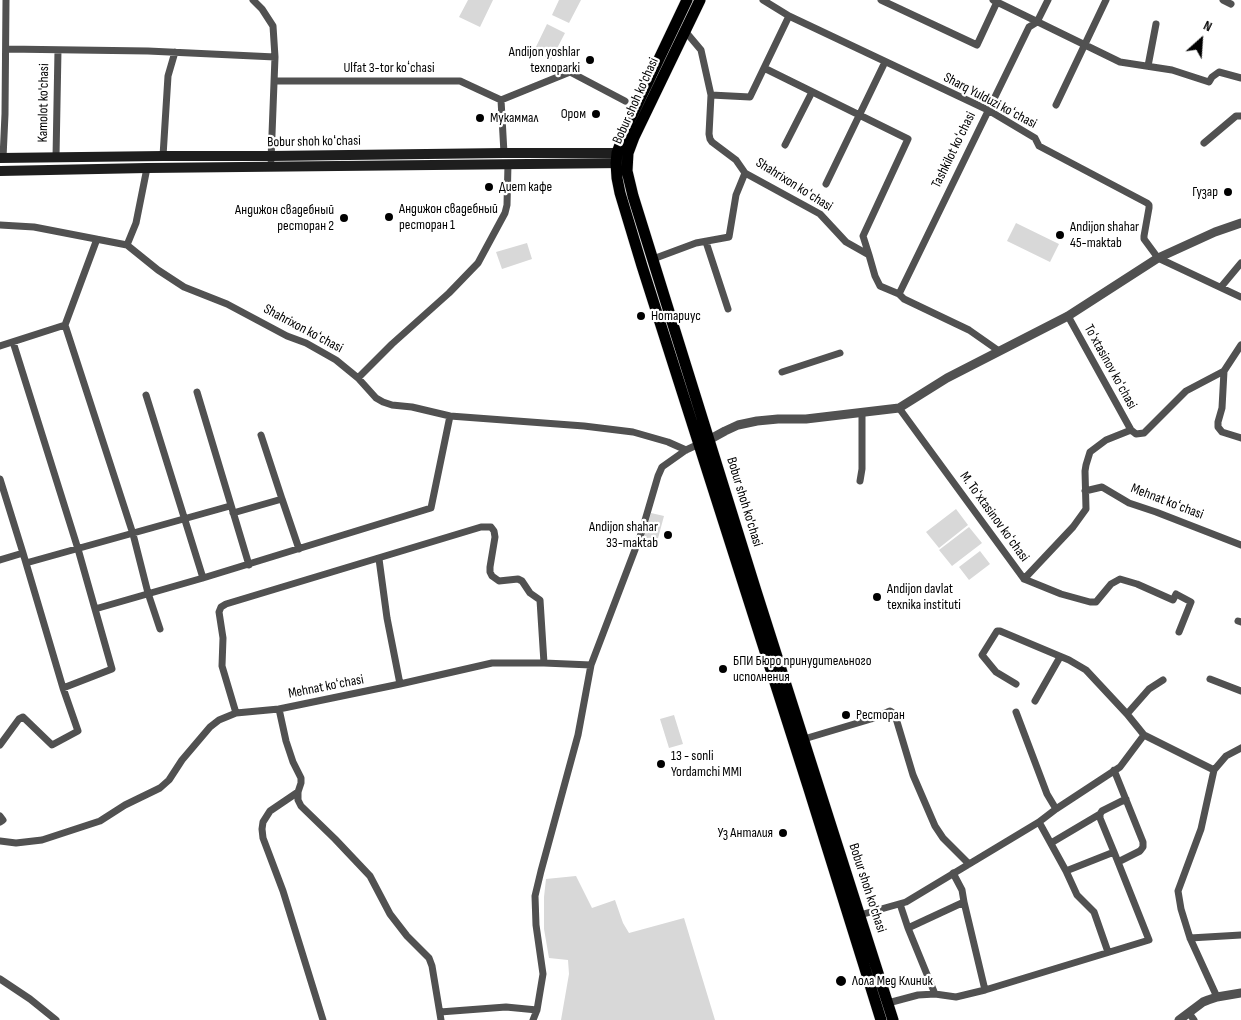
<!DOCTYPE html>
<meta charset="utf-8">
<style>
body{margin:0}
#map{position:relative;width:1241px;height:1020px;overflow:hidden;background:#fff;font-family:"Sofia Sans Condensed",sans-serif}
canvas{display:block}
.north{position:absolute;left:1176px;top:15px;width:50px;height:50px;-webkit-text-stroke:4px #fff;paint-order:stroke;rotate:26deg;font-size:14px;font-weight:700;line-height:20px;text-align:center;color:#000}
.north::after{content:'';display:block;margin:auto;width:18px;height:22px;background:#000;clip-path:polygon(50% 0,100% 100%,50% 72%,0 100%)}
</style>
<div id="map">
<canvas width="1241" height="1020"></canvas>
<div class="north">N</div>
</div>
<script>
const c = document.querySelector('canvas').getContext('2d');
c.lineJoin = 'round';
function paint(path, color) {
  c.fillStyle = color;
  c.fill(path, 'evenodd');
}
function poly(rows) {
  const path = new Path2D();
  for (const r of rows) {
    path.moveTo(r[0], r[1]);
    for (let i = 2; i < r.length; i += 2) path.lineTo(r[i], r[i + 1]);
  }
  return path;
}
function strokePath(path, color, width, dash) {
  c.strokeStyle = color;
  c.lineWidth = width;
  c.lineCap = dash ? 'butt' : 'round';
  c.setLineDash(dash || []);
  c.stroke(path);
}
function write(font, color, halo, rows, align = 'center') {
  c.font = font + ' "Sofia Sans Condensed",sans-serif';
  c.lineWidth = 4.5;
  c.setLineDash([]);
  c.textBaseline = 'middle';
  c.strokeStyle = halo;
  c.fillStyle = color;
  for (const [text, x, y, turn = 0] of rows) {
    c.save();
    c.translate(x, y);
    c.rotate((+turn || 0) * Math.PI / 180);
    c.textAlign = isNaN(turn) ? turn : align;
    if (halo) c.strokeText(text, 0, 0);
    c.fillText(text, 0, 0);
    c.restore();
  }
}
const green = poly([
 [468,0,493,0,480,27,459,17],
 [559,0,581,0,569,23,552,15],
 [547,24,565,33,551,60,534,51],
 [1016,223,1059,244,1050,262,1007,241],
 [527,243,532,259,502,269,496,252],
 [956,509,968,525,939,548,926,532],
 [651,513,664,516,657,542,644,538],
 [969,527,982,543,952,566,939,550],
 [980,551,990,564,969,580,959,567],
 [674,715,683,744,669,748,660,719],
 [576,876,592,908,615,900,623,923,629,933,684,918,715,1020,561,1020,569,974,568,960,549,958,544,929,544,897,546,879]
]);
const minor = poly([
 [253,0,262,9,273,26,275,57],
 [763,0,789,16,988,110,1035,138,1039,146,1147,203,1149,205,1149,208,1144,236,1144,239,1158,258,1241,297],
 [881,0,977,45,997,2],
 [993,0,1120,62,1172,70,1209,82,1212,77,1219,72,1241,78],
 [1223,0,1231,4],
 [685,31,701,50,711,95,709,134,710,139,712,142,736,160,745,173,820,214,846,242,869,255,875,276,880,286,899,294,904,299,969,330,999,351],
 [6,49,148,51,275,57,271,160],
 [1148,66,1156,24],
 [764,68,908,139,863,236,869,255],
 [274,81,460,81,501,100],
 [711,95,750,97,789,16],
 [501,100,570,72,625,101],
 [501,100,504,153],
 [1056,105,1106,0],
 [1204,143,1236,116,1241,116],
 [785,145,812,92],
 [163,156,168,76,175,52],
 [56,157,58,50],
 [3,158,5,114,6,0],
 [826,184,885,62],
 [0,225,34,227,127,245,158,270,184,287,227,304,287,336,306,343,336,360,358,378,376,398,383,402,392,405,412,407,450,416,584,426,633,432,668,442,686,450],
 [706,242,728,309],
 [127,245,136,223,147,168],
 [653,259,696,243,729,237,736,195,745,173],
 [1221,287,1241,263],
 [899,294,1029,27,1037,22,1048,0],
 [1068,316,1131,430],
 [65,325,97,239],
 [13,342,78,549,112,669,63,688],
 [0,346,65,325,133,534,148,593,160,629],
 [1224,371,1222,408,1218,422,1218,427,1222,432,1241,438],
 [782,372,840,353],
 [358,378,392,344,449,293,478,263,505,213,507,205,508,164],
 [197,392,249,565],
 [146,395,203,578],
 [899,408,1024,579],
 [261,435,282,499],
 [0,479,23,553,63,688,78,731,52,745,23,717,19,719,0,745],
 [860,481,862,469,862,414],
 [1085,491,1102,487,1129,503,1156,512,1241,545],
 [233,513,282,499,299,549],
 [379,559,387,618,400,684],
 [0,560,23,553],
 [26,563,230,506],
 [1024,579,1073,527,1086,509,1085,471,1086,465,1090,452,1106,440,1131,430,1136,434,1144,433,1186,391,1224,371,1241,345],
 [1024,579,1061,594,1090,602,1096,602,1111,584,1120,579,1137,584,1173,600,1176,594,1191,602,1179,632],
 [95,609,203,578,431,508,450,416],
 [1238,621,1241,622],
 [1210,679,1241,691],
 [1016,684,996,672,982,655,997,631,1000,631,1069,660,1086,670,1127,714,1144,735],
 [1035,701,1060,657],
 [279,709,286,741,293,762,301,778,301,783,298,792,298,800,301,806,335,839,370,876,390,914,407,936,429,958,432,966,441,1020],
 [1016,712,1047,794,1056,809],
 [236,713,222,666,223,638,219,612,221,607,226,604,481,527,491,527,494,531,495,537,490,567,490,572,492,576,499,581,518,579,522,581,530,593,540,600,544,663],
 [1127,714,1149,689,1163,680],
 [804,739,871,719,890,711,893,713,895,715,913,775,935,826,943,838,969,864],
 [1114,770,1143,842,1143,847,1140,851,1118,862],
 [298,792,270,811,263,822,262,829,263,838,283,891,323,1020],
 [0,816,3,820,0,822],
 [0,841,16,843,42,840,100,821,125,805,160,788,169,780,182,760,210,727,219,720,236,713,279,709,400,684,492,663,544,663,591,665,641,534,658,476,662,467,686,450,699,444],
 [1051,843,1100,814],
 [1114,852,1100,818,1100,814,1102,811,1126,799],
 [1066,871,1077,895,1094,912,1108,952],
 [953,873,962,890,964,902],
 [900,904,908,928,964,902,985,990,1149,940,1114,852,1066,871,1039,822],
 [860,915,906,902,1039,822,1056,809,1120,767,1144,735,1214,770],
 [908,928,935,994],
 [1190,938,1241,935],
 [0,979,30,999,56,1020],
 [1217,997,1190,938,1181,909,1178,891,1201,829,1214,770,1226,756,1241,748],
 [888,1003,918,995,935,994,956,997,985,990],
 [440,1012,506,1007,537,1010],
 [1189,1013,1194,1020],
 [533,1020,537,1010,543,974,536,925,535,896,541,871,578,735,591,665]
]);
const tertiary = poly([
 [705,442,725,431,738,425,757,421,778,419,806,419,899,408,947,378,1068,316,1158,258,1215,232,1241,223],
 [1179,1020,1203,1002,1208,1000,1217,997,1241,993]
]);
const secondary = poly([
 [0,158,163,156,271,156,504,153,625,153],
 [0,171,147,168,624,163]
]);
const primary = poly([
 [687,0,629,122,621,142,617,153,616,163,617,178,620,193,642,266,808,786,881,1020],
 [700,0,634,137,628,153,627,171,633,196,756,591,893,1020]
]);
const markers = [
 [590,60,5,"#000"],
 [596,114,5,"#000"],
 [480,118,5,"#000"],
 [489,187,5,"#000"],
 [1228,192,5,"#000"],
 [389,217,5,"#000"],
 [344,218,5,"#000"],
 [1060,235,5,"#000"],
 [641,316,5,"#000"],
 [668,535,5,"#000"],
 [877,597,5,"#000"],
 [723,669,5,"#000"],
 [846,715,5,"#000"],
 [661,764,5,"#000"],
 [783,833,5,"#000"],
 [841,981,6,"#000"]
];
const poiNames = [
 ["Andijon yoshlar",580,52,"right"],
 ["texnoparki",580,68,"right"],
 ["Ором",586,114,"right"],
 ["Мукаммал",490,118],
 ["Диет кафе",499,187],
 ["Гузар",1218,192,"right"],
 ["Андижон свадебный",399,209],
 ["ресторан 1",399,225],
 ["Андижон свадебный",334,210,"right"],
 ["ресторан 2",334,226,"right"],
 ["Andijon shahar",1070,227],
 ["45-maktab",1070,243],
 ["Нотариус",651,316],
 ["Andijon shahar",658,527,"right"],
 ["33-maktab",658,543,"right"],
 ["Andijon davlat",887,589],
 ["texnika instituti",887,605],
 ["БПИ Бюро принудительного",733,661],
 ["исполнения",733,677],
 ["Ресторан",856,715],
 ["13 - sonli",671,756],
 ["Yordamchi MMI",671,772],
 ["Уз Анталия",773,833,"right"],
 ["Лола Мед Клиник",852,981]
];
const streetNames = [
 ["Ulfat 3-tor koʻchasi",389,68],
 ["Bobur shoh ko'chasi",636,101,-66],
 ["Sharq Yulduzi koʻchasi",990,101,28],
 ["Kamolot ko'chasi",44,103,-89],
 ["Bobur shoh koʻchasi",314,142,-1],
 ["Tashkilot koʻchasi",954,150,-64],
 ["Shahrixon koʻchasi",794,185,32],
 ["Shahrixon koʻchasi",303,329,28],
 ["Toʻxtasinov koʻchasi",1110,367,61],
 ["Bobur shoh ko'chasi",744,502,73],
 ["Mehnat koʻchasi",1167,502,21],
 ["M. Toʻxtasinov koʻchasi",994,517,54],
 ["Mehnat koʻchasi",326,687,-11],
 ["Bobur shoh ko'chasi",867,888,72]
];
paint(green, '#d8d8d8');
strokePath(primary, '#dbdbdb', 12);
strokePath(minor, '#515151', 7);
strokePath(tertiary, '#515151', 9);
strokePath(secondary, '#1e1e1e', 10);
strokePath(primary, '#000', 11);
for (const [x, y, r, color] of markers) {
  const dot = new Path2D();
  dot.arc(x, y, r, 0, 2 * Math.PI);
  c.fillStyle = color;
  c.fill(dot);
  strokePath(dot, '#fff', 2);
}
write('14px', '#000', '#fff', poiNames, 'left');
write('14px', '#000', '#fff', streetNames);
</script>
